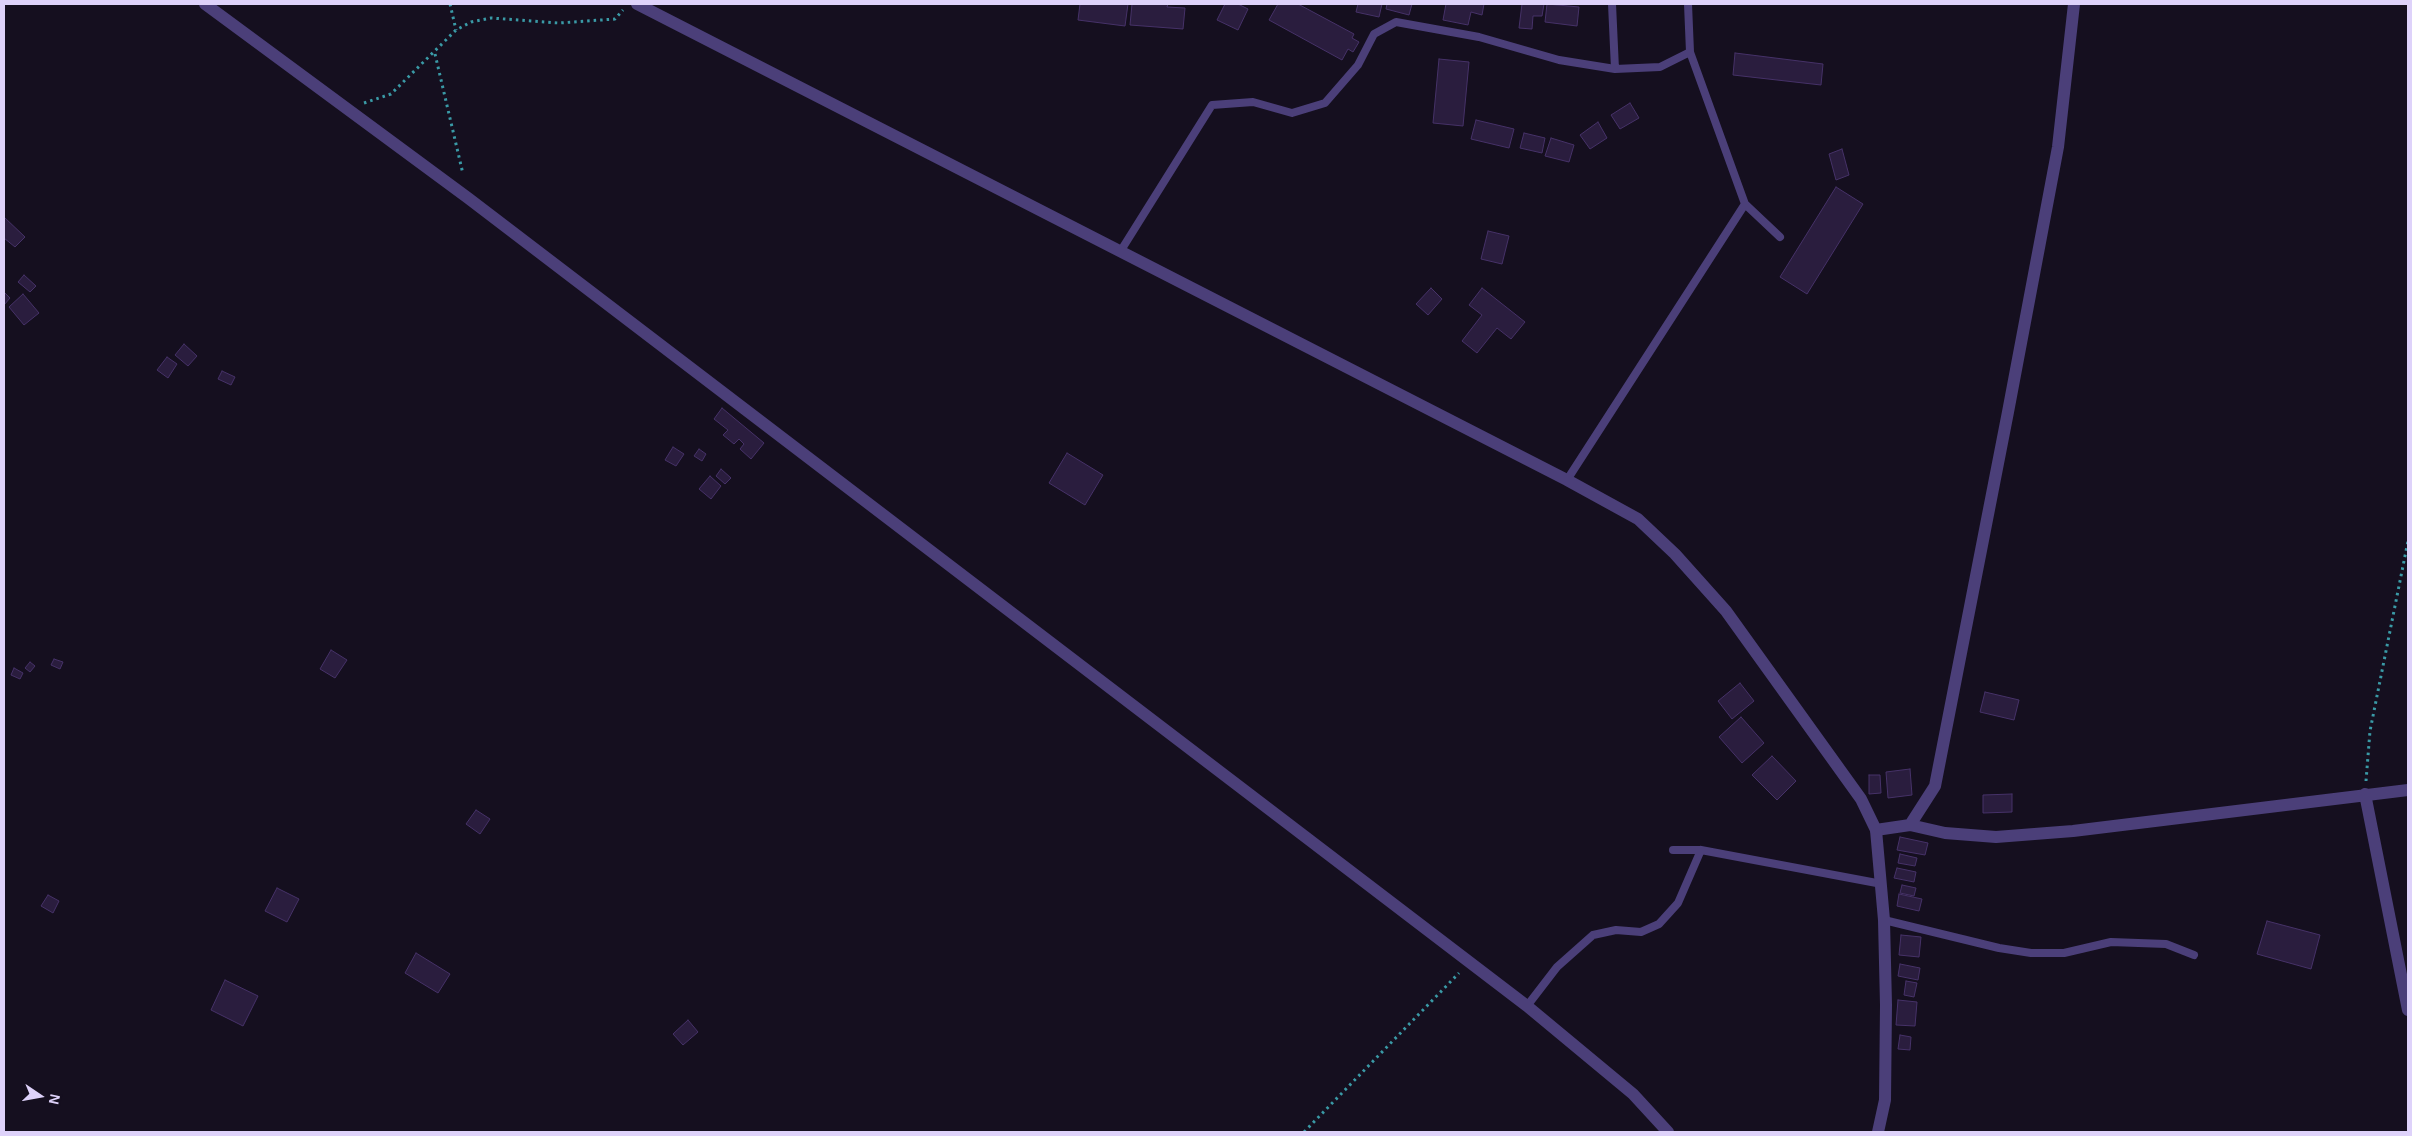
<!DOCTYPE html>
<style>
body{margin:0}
#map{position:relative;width:2412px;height:1136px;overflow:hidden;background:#150f1f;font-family:Arial,sans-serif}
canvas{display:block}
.frame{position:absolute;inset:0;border:5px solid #ded2fa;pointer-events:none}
.north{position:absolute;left:15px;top:1071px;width:50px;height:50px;-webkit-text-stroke:4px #150f1f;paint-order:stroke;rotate:102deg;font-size:14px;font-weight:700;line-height:20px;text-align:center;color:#ded2fa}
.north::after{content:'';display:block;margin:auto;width:18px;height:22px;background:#ded2fa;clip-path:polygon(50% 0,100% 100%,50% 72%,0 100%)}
</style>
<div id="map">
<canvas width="2412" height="1136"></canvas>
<div class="frame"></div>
<div class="north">N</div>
</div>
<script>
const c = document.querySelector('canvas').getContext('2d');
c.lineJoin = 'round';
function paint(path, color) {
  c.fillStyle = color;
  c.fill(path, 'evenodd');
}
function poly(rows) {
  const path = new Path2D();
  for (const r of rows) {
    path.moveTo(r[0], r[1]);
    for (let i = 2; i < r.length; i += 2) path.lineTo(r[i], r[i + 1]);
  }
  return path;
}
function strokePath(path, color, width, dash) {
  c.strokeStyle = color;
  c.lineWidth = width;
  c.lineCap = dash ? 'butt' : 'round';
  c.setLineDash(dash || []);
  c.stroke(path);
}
const building = poly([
 [1080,4,1128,4,1125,26,1078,20,1080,4],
 [1132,4,1168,4,1167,7,1185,8,1183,29,1130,25,1132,4],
 [1225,4,1238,4,1248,9,1238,30,1217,20,1225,4],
 [1278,4,1298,4,1354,34,1352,38,1359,42,1353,52,1348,49,1342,60,1269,20,1278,4],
 [1358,4,1382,4,1379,17,1356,12,1358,4],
 [1387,4,1412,4,1409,15,1386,9,1387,4],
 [1446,4,1484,4,1482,15,1471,12,1468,25,1443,20,1446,4],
 [1522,4,1544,4,1542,16,1533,16,1532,29,1519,28,1522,4],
 [1547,4,1579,7,1577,26,1545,22,1547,4],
 [1735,53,1823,64,1821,85,1733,75,1735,53],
 [1439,59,1469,62,1463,126,1433,123,1439,59],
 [1630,103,1639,118,1620,129,1611,115,1630,103],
 [1476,120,1514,129,1509,148,1471,139,1476,120],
 [1598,122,1607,138,1590,149,1580,135,1598,122],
 [1524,133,1545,138,1542,153,1520,148,1524,133],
 [1551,138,1574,145,1569,162,1545,156,1551,138],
 [1842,149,1849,175,1836,180,1829,154,1842,149],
 [1836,187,1863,204,1807,294,1780,277,1836,187],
 [4,217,25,237,15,247,4,238,4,217],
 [1488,231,1509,236,1502,264,1481,259,1488,231],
 [24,275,36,286,30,292,18,282,24,275],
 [1431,288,1442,299,1428,315,1416,304,1431,288],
 [1482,288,1525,322,1511,339,1497,328,1477,353,1462,341,1482,315,1469,305,1482,288],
 [4,292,10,298,4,305,4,292],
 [23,294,39,313,24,325,9,307,23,294],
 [184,344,197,356,188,366,175,355,184,344],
 [167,357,177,364,168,378,157,370,167,357],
 [222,371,235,377,231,385,218,379,222,371],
 [722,408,764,443,751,459,740,449,744,444,739,439,734,444,723,435,728,430,714,419,722,408],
 [673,447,684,454,676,466,665,460,673,447],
 [699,449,706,454,702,461,694,456,699,449],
 [1067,453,1103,475,1085,505,1049,483,1067,453],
 [721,469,731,478,725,484,716,476,721,469],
 [710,476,721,486,711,499,699,489,710,476],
 [331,650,347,660,335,678,320,669,331,650],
 [54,659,63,662,60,669,51,665,54,659],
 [30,662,35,666,30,672,25,668,30,662],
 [14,668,23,673,20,679,11,675,14,668],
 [1740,683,1754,701,1732,719,1718,701,1740,683],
 [1985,692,2019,700,2014,720,1980,712,1985,692],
 [1741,717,1764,743,1742,763,1719,737,1741,717],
 [1772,756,1796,781,1777,800,1752,775,1772,756],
 [1910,769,1912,795,1888,798,1886,772,1910,769],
 [1869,775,1880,775,1881,793,1869,794,1869,775],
 [2012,794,2012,812,1983,813,1983,795,2012,794],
 [476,810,490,819,480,834,466,824,476,810],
 [1900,837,1928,843,1925,855,1897,850,1900,837],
 [1900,854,1917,858,1915,866,1898,863,1900,854],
 [1897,868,1916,872,1914,882,1894,878,1897,868],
 [1902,885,1916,888,1914,896,1900,893,1902,885],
 [277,888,299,899,287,922,265,911,277,888],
 [1899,894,1922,899,1919,911,1897,906,1899,894],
 [48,895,59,901,53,913,41,906,48,895],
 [2267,921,2320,935,2311,969,2257,954,2267,921],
 [1901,935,1921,937,1919,957,1899,955,1901,935],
 [416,953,450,974,438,993,405,973,416,953],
 [1900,964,1920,968,1918,980,1898,976,1900,964],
 [225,980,258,996,243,1026,211,1010,225,980],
 [1906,981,1917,983,1914,997,1904,995,1906,981],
 [1898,1000,1917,1002,1915,1026,1896,1025,1898,1000],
 [688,1020,698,1032,683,1045,673,1034,688,1020],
 [1900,1035,1911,1037,1910,1050,1898,1049,1900,1035]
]);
const path = poly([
 [450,4,456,30],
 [435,54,463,174],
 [364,103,391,94,456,30,471,22,491,18,559,23,615,19,623,10],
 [2366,781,2370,731,2408,541],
 [1304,1132,1459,973]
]);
const service = poly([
 [1612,4,1615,69],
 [1688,4,1690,52,1745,204,1780,237],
 [1120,252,1212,105,1253,102,1292,113,1325,103,1358,65,1374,34,1396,22,1479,37,1559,60,1615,69,1660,67,1690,52],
 [1567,480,1745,204],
 [1673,850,1701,850,1882,884],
 [1884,920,1999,948,2031,953,2064,953,2111,942,2166,944,2194,955],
 [1527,1006,1557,967,1593,935,1616,930,1641,932,1659,924,1678,903,1701,850]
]);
const minor = poly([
 [205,4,468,198,1527,1006,1633,1094,1668,1132],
 [2365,794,2408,1010],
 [1910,825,1945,833,1996,837,2073,831,2408,790],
 [1876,830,1910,825,1935,786,2008,412,2058,147,2074,4]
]);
const tertiary = poly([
 [637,4,1567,480,1638,519,1675,554,1726,611,1861,799,1876,830,1884,920,1886,1005,1885,1100,1878,1132]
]);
paint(building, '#2a1d3e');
strokePath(building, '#463268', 1);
strokePath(path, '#3a9aa6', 3, [2.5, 4]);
strokePath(service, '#4b3f79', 8);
strokePath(minor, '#4b3f79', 12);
strokePath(tertiary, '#4b3f79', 12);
</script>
